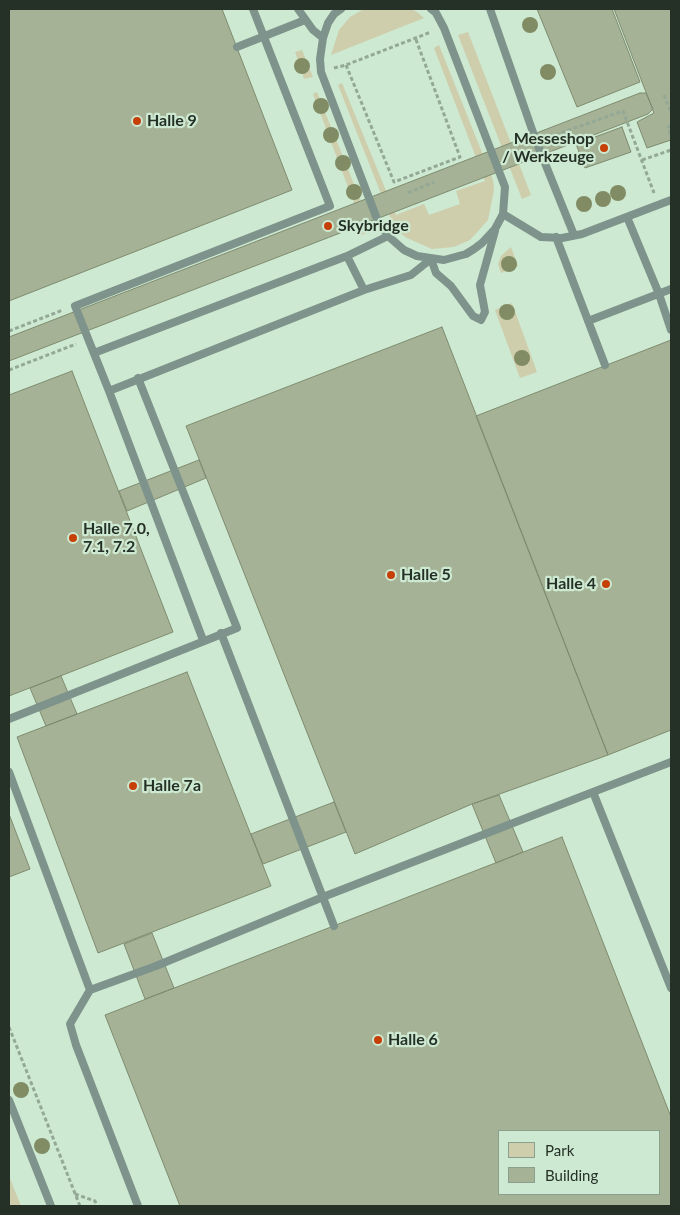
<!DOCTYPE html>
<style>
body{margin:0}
#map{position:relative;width:680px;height:1215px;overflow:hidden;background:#cde9d1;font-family:Lato,sans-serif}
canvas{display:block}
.frame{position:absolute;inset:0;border:10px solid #253027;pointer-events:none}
.legend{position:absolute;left:498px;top:1130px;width:162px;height:65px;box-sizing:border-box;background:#cde9d1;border:1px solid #8a9f8d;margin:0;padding:6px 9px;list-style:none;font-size:15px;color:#253027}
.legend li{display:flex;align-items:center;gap:10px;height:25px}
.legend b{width:25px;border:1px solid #8a9f8d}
</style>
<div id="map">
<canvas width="680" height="1215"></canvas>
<div class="frame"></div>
<ul class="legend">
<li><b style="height:14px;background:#cecdac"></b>Park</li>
<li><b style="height:14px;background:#a5b295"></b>Building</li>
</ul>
</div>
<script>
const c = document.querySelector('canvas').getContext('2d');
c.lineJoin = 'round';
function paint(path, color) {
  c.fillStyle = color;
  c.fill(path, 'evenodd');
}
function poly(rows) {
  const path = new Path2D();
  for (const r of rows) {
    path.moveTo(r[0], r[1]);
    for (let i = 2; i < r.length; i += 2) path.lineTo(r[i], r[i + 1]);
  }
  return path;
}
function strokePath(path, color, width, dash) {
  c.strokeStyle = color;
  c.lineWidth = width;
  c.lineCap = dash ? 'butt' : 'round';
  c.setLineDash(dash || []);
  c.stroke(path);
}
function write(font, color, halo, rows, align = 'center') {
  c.font = font + ' Lato,sans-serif';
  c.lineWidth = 4.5;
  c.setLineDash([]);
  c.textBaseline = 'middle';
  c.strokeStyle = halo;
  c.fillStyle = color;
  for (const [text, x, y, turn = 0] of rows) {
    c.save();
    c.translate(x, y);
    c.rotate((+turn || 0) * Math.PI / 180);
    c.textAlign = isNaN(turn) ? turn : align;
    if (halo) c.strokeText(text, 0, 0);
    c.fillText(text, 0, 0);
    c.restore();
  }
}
const green = poly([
 [364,9,411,9,417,12,424,18,331,55,339,30,350,17],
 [468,32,531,195,522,199,458,35],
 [439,45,493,180,494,190,488,220,470,240,454,247,432,249,407,238,399,232,391,219,338,85,342,83,396,215,424,204,429,215,460,204,456,191,485,181,434,48],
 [302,50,313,77,304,79,295,52],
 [317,92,370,224,367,233,361,235,356,235,354,230,363,227,313,94],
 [511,247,518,266,501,273,498,264,501,256],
 [512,303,537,372,520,378,495,310],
 [9,1176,21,1206,10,1206]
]);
const building = poly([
 [9,9,222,9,292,190,9,301,9,9],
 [537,9,612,9,640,82,577,107,537,9],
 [614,9,671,9,671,140,647,148,637,122,654,113,614,9],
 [640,93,646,93,653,109,648,114,9,361,9,337,640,93],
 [622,127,631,152,585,168,576,144,622,127],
 [442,327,608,755,472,804,355,854,186,426,442,327],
 [671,340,671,730,608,755,476,416,671,340],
 [72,371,173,632,9,696,9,395,72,371],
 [199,460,206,478,127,511,119,491,199,460],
 [187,672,271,886,98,953,17,737,187,672],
 [61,676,77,714,46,726,30,688,61,676],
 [499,795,523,852,496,863,472,804,499,795],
 [334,802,346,832,263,864,251,834,334,802],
 [9,814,30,869,9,877,9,814],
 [562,837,671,1117,671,1206,180,1206,105,1015,562,837],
 [499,1131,659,1131,659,1194,499,1194,499,1131],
 [152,933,174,988,145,999,124,944,152,933]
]);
const path = poly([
 [346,65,394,182,460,157,415,37],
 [334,68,346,65,431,32],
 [664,95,671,112],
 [671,126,668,127,671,136],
 [549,137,623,111,654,193],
 [642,160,671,150],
 [408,193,434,182],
 [9,331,63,310],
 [9,370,76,344],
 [9,1027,80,1206],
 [75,1194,95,1201,97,1206]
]);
const lane = poly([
 [298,9,313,30,323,38],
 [341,9,334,14,328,23,323,38,320,59,321,72,377,219,388,236,404,250,417,256,444,260,466,254,474,249,482,243,495,229,503,214,505,187,444,28,436,13,431,9],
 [490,9,536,141,574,235],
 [237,47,305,20],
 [503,214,541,237,562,238,582,234,671,200],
 [627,217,659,294,671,330],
 [556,237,605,365],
 [347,256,388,236],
 [364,290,411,275,431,259,436,273,451,286,473,316,481,320,485,312,480,285,495,231],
 [588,321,671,289],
 [94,353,347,256,364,290,109,391],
 [221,633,334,926],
 [203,640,109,391,75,306,330,206,253,9],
 [9,719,237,628,138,378],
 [9,772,90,990],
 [593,792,671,762],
 [9,1100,51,1206],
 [138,1206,76,1045,70,1024,90,990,156,966,323,897,593,792,671,988]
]);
const trees = [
 [530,25],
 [302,66],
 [548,72],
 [321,106],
 [331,135],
 [343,163],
 [354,192],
 [618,193],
 [603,199],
 [584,204],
 [509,264],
 [507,312],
 [522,358],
 [21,1090],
 [42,1146]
];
const markers = [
 [137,121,5,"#c63f06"],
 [604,148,5,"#c63f06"],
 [328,226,5,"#c63f06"],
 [73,538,5,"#c63f06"],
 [391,575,5,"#c63f06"],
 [606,584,5,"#c63f06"],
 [133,786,5,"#c63f06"],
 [378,1040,5,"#c63f06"]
];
const poiNames = [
 ["Halle 9",147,121],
 ["Messeshop",594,139,"right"],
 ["/ Werkzeuge",594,157,"right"],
 ["Skybridge",338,226],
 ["Halle 7.0,",83,529],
 ["7.1, 7.2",83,547],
 ["Halle 5",401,575],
 ["Halle 4",596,584,"right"],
 ["Halle 7a",143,786],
 ["Halle 6",388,1040]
];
paint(green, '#cecdac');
paint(building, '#a5b295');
strokePath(building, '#7e8b6f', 1);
strokePath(path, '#93a996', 3, [4, 2.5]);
strokePath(lane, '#7e938b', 8);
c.fillStyle = '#818c64';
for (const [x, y] of trees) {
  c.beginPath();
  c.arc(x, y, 8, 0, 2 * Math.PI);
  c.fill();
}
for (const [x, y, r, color] of markers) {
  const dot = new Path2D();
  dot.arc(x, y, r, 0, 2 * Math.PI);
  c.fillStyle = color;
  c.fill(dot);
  strokePath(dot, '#cde9d1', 2);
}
write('bold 16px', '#253027', '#cde9d1', poiNames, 'left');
</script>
